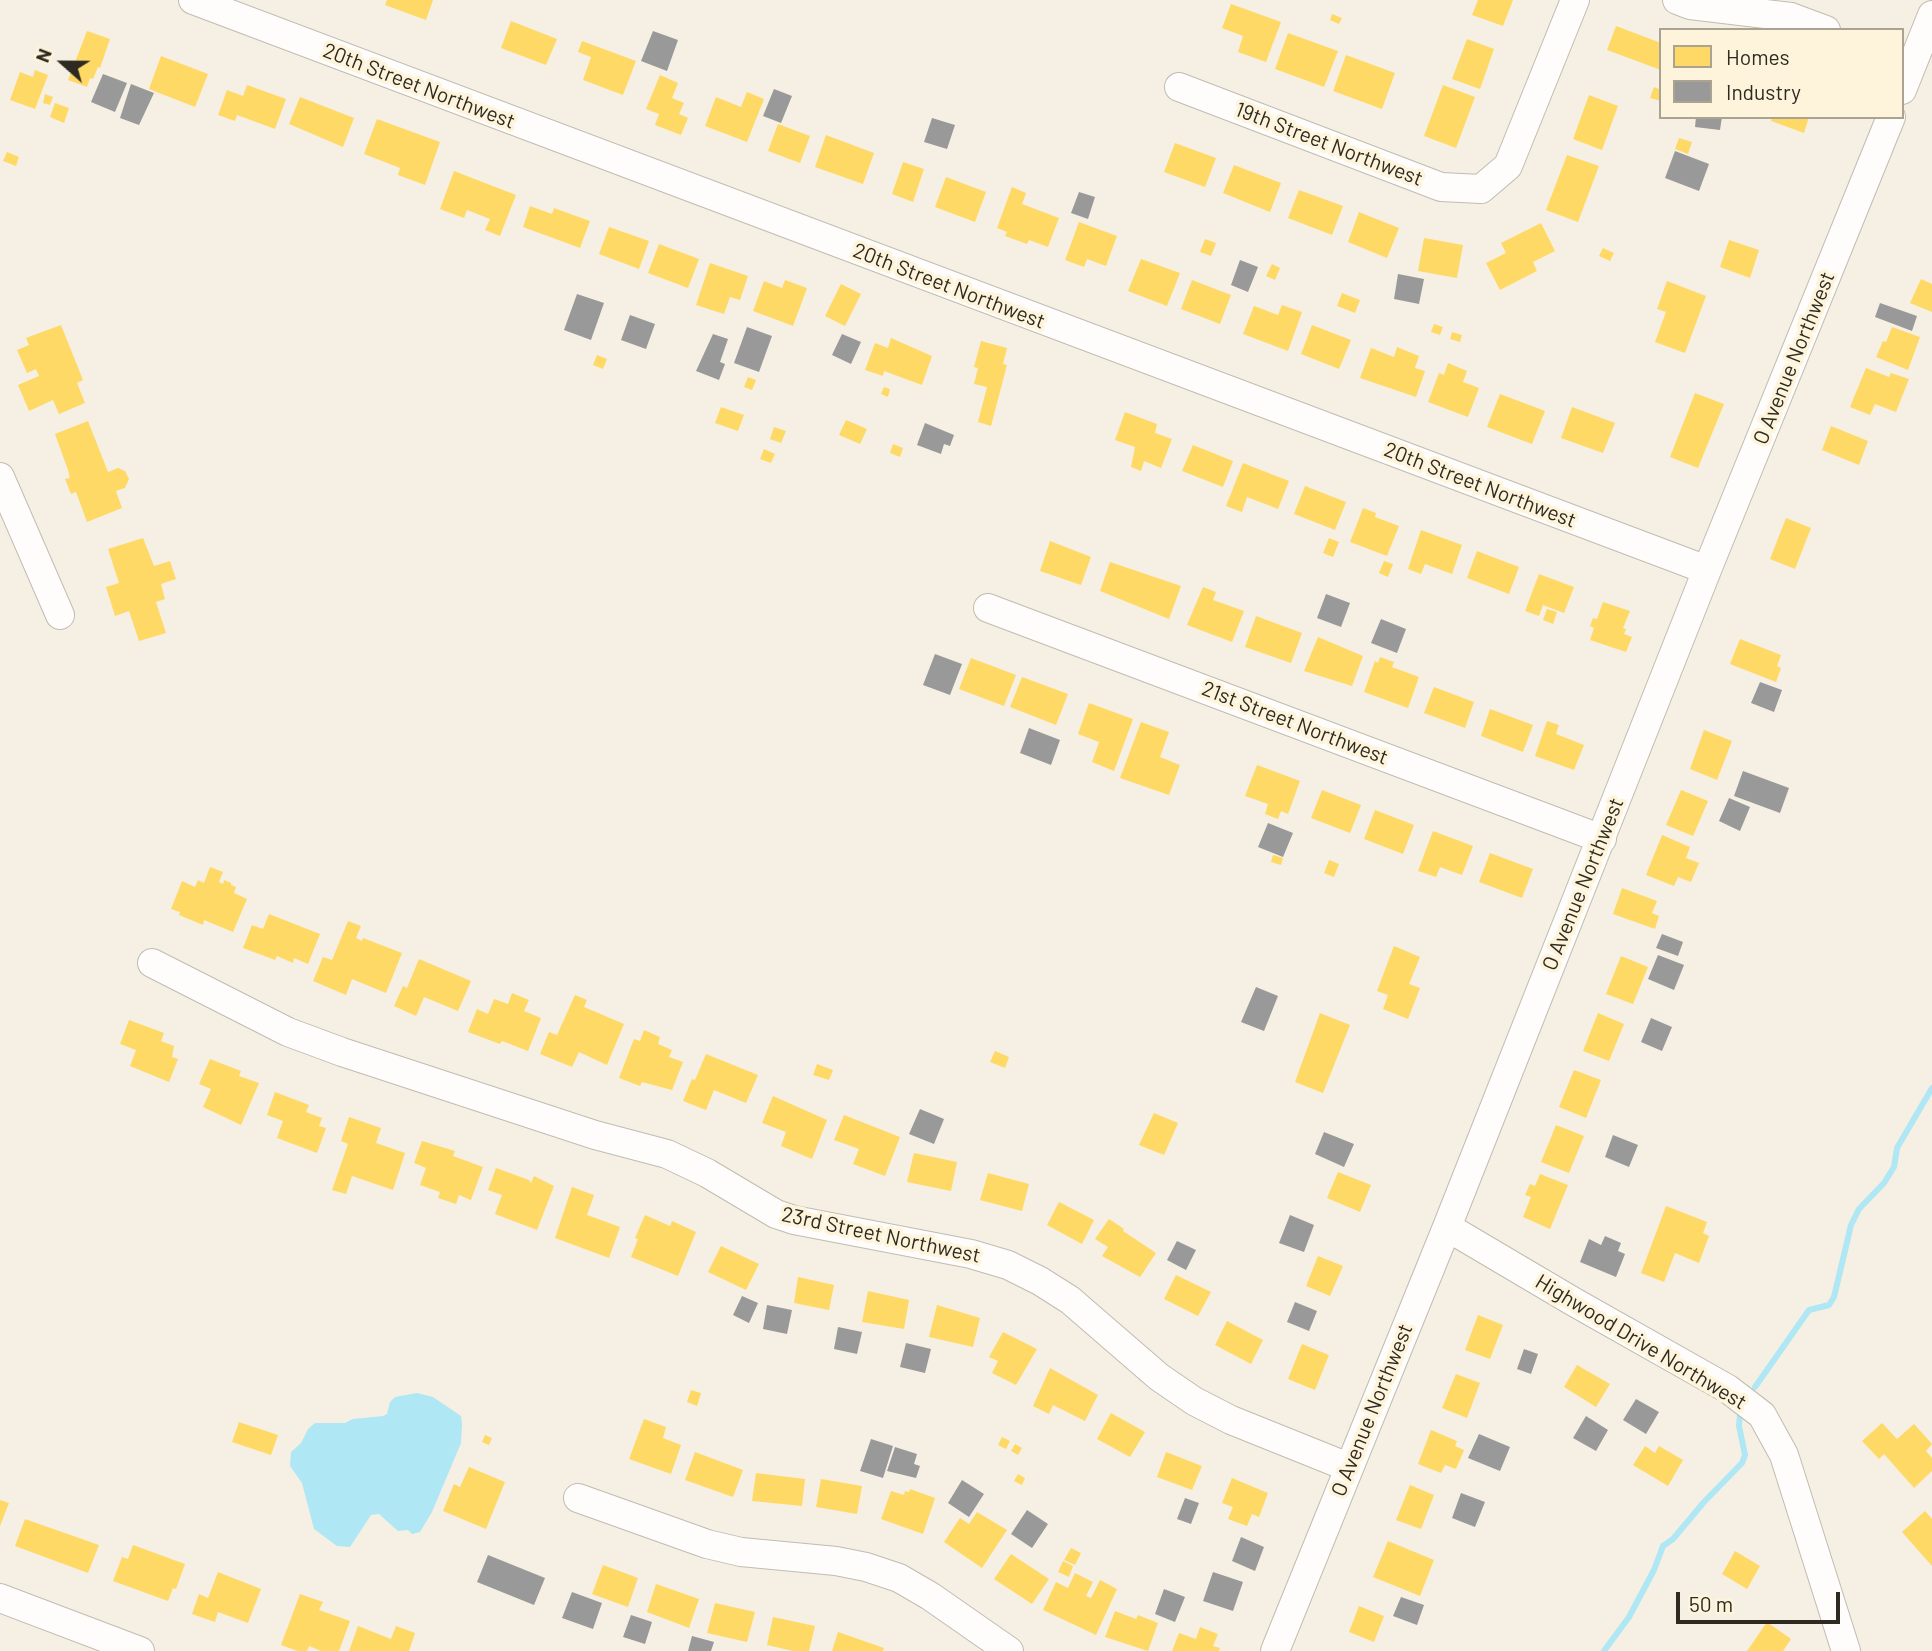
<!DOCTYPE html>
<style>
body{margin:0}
#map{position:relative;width:1932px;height:1651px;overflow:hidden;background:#f5f0e3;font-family:Barlow,sans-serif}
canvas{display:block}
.legend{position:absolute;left:1659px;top:28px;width:245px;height:91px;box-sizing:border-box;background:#fdf4db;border:2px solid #aaa391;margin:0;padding:9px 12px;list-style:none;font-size:21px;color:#2e2a21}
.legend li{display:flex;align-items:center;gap:14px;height:35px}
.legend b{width:35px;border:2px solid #aaa391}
.north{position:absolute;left:28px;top:28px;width:70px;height:70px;-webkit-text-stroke:5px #fdf4db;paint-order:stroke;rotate:291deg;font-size:19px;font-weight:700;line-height:28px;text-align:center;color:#2e2a21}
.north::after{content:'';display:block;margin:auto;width:24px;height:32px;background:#2e2a21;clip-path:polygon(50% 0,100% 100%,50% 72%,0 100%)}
.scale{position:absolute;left:1676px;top:1592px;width:164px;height:32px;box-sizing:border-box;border:4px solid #2e2a21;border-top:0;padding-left:9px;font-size:21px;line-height:24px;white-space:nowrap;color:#2e2a21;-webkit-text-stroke:5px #fdf4db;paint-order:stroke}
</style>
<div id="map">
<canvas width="1932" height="1651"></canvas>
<ul class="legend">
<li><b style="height:19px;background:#ffd966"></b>Homes</li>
<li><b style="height:19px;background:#999"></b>Industry</li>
</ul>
<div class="north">N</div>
<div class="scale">50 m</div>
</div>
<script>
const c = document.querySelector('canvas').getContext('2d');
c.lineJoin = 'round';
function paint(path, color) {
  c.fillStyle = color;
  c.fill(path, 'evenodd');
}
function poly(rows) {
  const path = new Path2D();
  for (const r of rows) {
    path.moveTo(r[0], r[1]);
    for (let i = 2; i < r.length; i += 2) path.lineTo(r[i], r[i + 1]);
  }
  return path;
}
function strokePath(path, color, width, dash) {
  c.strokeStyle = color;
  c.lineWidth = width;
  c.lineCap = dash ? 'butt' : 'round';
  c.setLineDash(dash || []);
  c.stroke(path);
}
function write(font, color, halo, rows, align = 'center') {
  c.font = font + ' Barlow,sans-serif';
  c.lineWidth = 7;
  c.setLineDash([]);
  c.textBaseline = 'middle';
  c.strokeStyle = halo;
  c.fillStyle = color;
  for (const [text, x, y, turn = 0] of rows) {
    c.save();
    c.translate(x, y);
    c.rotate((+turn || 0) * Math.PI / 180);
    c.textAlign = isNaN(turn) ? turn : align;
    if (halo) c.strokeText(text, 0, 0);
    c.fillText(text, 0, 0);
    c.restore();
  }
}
const water = poly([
 [417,1393,433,1397,461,1416,462,1424,461,1443,432,1512,420,1532,412,1534,408,1530,398,1531,379,1514,371,1515,350,1547,337,1546,314,1529,302,1483,290,1466,291,1452,301,1443,308,1429,315,1423,345,1423,353,1419,383,1416,387,1414,390,1402,395,1397]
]);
const homes = poly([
 [387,0,433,0,426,20,385,5],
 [1478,0,1513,0,1503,26,1472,15],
 [1231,4,1281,22,1266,62,1238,52,1243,36,1222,28],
 [1332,14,1342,18,1339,24,1330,20],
 [511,21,557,39,546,65,501,48],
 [1616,26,1661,43,1661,70,1607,50],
 [87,31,110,39,100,68,98,67,93,79,90,78,87,87,68,80],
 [1288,33,1338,51,1324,87,1275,69],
 [1467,39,1494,49,1480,89,1452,79],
 [582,41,636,61,623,95,583,80,591,57,578,52],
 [1346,55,1395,73,1382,109,1333,91],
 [161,56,208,74,195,107,149,89],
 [35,70,48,75,35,109,10,100,20,72,33,77],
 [660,75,678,83,672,98,684,103,679,114,688,118,681,135,655,125,659,114,646,109],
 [247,85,286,99,275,129,237,115,235,121,218,115,227,90,243,96],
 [1443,85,1475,97,1456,148,1424,136],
 [1654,87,1661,90,1661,101,1650,98],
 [747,92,764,99,747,142,705,126,716,97,741,107],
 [45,94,53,97,50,105,43,103],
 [1589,95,1618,106,1602,150,1573,139],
 [300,97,354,118,343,147,289,124],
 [55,103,69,108,64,123,50,117],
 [1772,117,1809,117,1804,133,1771,121],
 [377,119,440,142,425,185,398,175,400,168,364,154],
 [778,124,810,136,800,163,768,151],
 [826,135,874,153,863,184,815,167],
 [1679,138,1692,142,1688,154,1675,149],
 [1175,143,1216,158,1205,187,1164,172],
 [7,152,19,157,16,166,3,161],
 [1567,155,1599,166,1578,222,1546,210],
 [903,162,924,169,913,202,892,194],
 [1234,165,1281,183,1270,212,1223,193],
 [454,171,516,195,500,236,485,230,490,219,467,210,464,218,440,209],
 [946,177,986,192,975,222,935,207],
 [1012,187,1026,193,1022,204,1059,218,1048,247,1029,240,1027,244,1005,236,1007,232,997,228],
 [1299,190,1343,206,1332,235,1288,218],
 [530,206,552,214,554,208,590,221,580,248,523,227],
 [1359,212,1399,228,1387,258,1348,242],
 [1079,222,1117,236,1106,266,1087,259,1084,267,1065,260],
 [1541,223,1555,251,1533,262,1537,271,1500,290,1486,263,1506,253,1501,243],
 [609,227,649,241,639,269,599,254],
 [1424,238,1463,245,1457,278,1418,271],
 [1205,239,1216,243,1211,256,1200,252],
 [1729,240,1759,250,1750,278,1720,267],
 [659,244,699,259,688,288,648,273],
 [1603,248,1614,253,1610,261,1599,256],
 [1141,259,1180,273,1167,306,1128,291],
 [710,263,748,276,740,300,730,297,724,314,696,305],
 [1272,264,1280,268,1275,280,1266,276],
 [1921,279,1932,284,1932,312,1910,303],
 [785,280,807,288,793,326,753,311,764,281,782,288],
 [1192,280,1231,295,1220,324,1181,309],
 [1667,281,1706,296,1685,353,1655,342,1666,312,1657,309],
 [841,284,861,294,845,326,825,316],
 [1342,293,1360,300,1355,313,1337,306],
 [1282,305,1302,312,1288,351,1243,334,1254,306,1278,315],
 [1434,324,1443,327,1440,335,1431,332],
 [61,325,83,380,77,383,85,403,59,414,53,400,29,411,18,385,39,376,36,369,27,373,17,350,29,345,26,338],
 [1312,325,1351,340,1339,369,1301,354],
 [1892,327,1920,337,1908,370,1876,357,1883,341,1886,342],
 [1452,332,1462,335,1460,342,1450,339],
 [891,338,932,356,922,385,884,371,883,376,865,370,875,343,888,348],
 [981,341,1007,348,1003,364,1007,365,991,426,978,422,987,387,974,384,978,368,974,367],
 [1397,347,1419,356,1415,368,1425,371,1416,397,1360,378,1371,348,1394,357],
 [597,355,607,359,603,369,593,365],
 [1448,363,1467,371,1463,382,1479,388,1468,417,1428,402,1439,373,1444,375],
 [1866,368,1889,377,1891,373,1909,379,1896,412,1875,404,1870,415,1850,407],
 [748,377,756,380,752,390,744,387],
 [884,387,890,389,888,397,881,394],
 [1695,393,1724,404,1698,468,1670,457],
 [1500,394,1545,411,1532,444,1487,427],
 [721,407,744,415,738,431,715,423],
 [1572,407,1615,423,1603,453,1561,438],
 [1125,412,1157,424,1155,433,1172,439,1161,468,1144,461,1141,471,1131,467,1135,447,1115,440],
 [846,420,867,429,860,444,839,435],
 [88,421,108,472,118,468,125,471,129,479,125,488,116,491,122,508,87,522,76,492,71,494,65,479,70,478,68,470,55,434],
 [1831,426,1868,441,1859,465,1822,450],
 [774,427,786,431,781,443,770,439],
 [893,444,903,448,900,457,890,453],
 [1193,445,1233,461,1223,487,1182,471],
 [764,449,775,454,771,463,760,459],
 [1243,463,1289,481,1278,509,1247,497,1242,512,1226,506],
 [1305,486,1346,502,1335,530,1294,514],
 [1363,508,1376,513,1375,517,1399,526,1387,556,1350,542],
 [1786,518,1811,528,1795,569,1770,559],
 [1421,530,1462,545,1452,574,1425,564,1421,574,1408,569],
 [143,538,154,566,170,561,176,579,161,584,165,599,156,602,166,633,139,641,129,611,115,616,106,587,119,583,108,549],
 [1329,538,1339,542,1333,557,1323,553],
 [1050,541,1091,557,1081,585,1040,571],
 [1477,551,1519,567,1509,594,1467,578],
 [1384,561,1393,564,1388,577,1379,573],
 [1110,562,1181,586,1169,619,1100,591],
 [1539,574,1574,587,1564,613,1543,605,1539,616,1525,611],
 [1203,587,1216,592,1213,600,1244,611,1232,642,1187,625],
 [1603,602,1630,611,1623,628,1626,629,1624,634,1632,637,1626,652,1590,640,1594,628,1590,626,1593,618,1597,619],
 [1547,609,1557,612,1553,624,1543,620],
 [1256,616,1302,633,1291,663,1245,647],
 [1318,637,1363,656,1352,686,1304,671],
 [1740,639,1781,655,1777,666,1781,668,1776,682,1730,664],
 [1380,657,1394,662,1392,667,1419,677,1408,708,1364,692,1375,661,1378,663],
 [971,658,1016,675,1004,706,959,689],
 [1022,677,1068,694,1056,725,1010,707],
 [1434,687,1474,702,1465,728,1424,713],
 [1089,703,1133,719,1114,771,1092,762,1099,742,1078,734],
 [1490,709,1533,725,1523,752,1481,736],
 [1547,721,1559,725,1556,734,1584,745,1574,770,1535,756],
 [1141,722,1169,732,1160,757,1180,765,1169,795,1120,778],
 [1704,730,1732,741,1717,780,1690,769],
 [1257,765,1300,781,1288,814,1281,811,1278,819,1265,814,1268,804,1245,796],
 [1322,790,1361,805,1350,833,1311,818],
 [1681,790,1708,801,1693,836,1666,825],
 [1375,810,1414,825,1403,854,1364,839],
 [1433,831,1473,846,1462,875,1440,867,1436,877,1418,871],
 [1662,835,1690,847,1686,858,1699,863,1691,882,1678,877,1674,886,1646,875],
 [1490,853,1533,869,1522,898,1479,882],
 [1273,855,1283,858,1281,865,1271,862],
 [1329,860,1339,864,1334,877,1324,873],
 [210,867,223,872,219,882,223,884,224,880,231,883,231,885,236,887,234,893,247,899,233,932,204,920,203,925,179,915,180,912,171,909,182,881,195,887,198,880,204,883],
 [1622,888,1657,901,1652,913,1659,916,1655,929,1613,914],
 [269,914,320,934,308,964,294,958,293,963,277,956,275,960,243,948,252,925,263,929],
 [348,921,361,926,356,938,362,941,363,938,402,953,386,993,352,979,346,995,313,981,323,957,332,960],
 [1394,946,1420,957,1409,984,1420,988,1408,1019,1383,1009,1388,995,1377,991],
 [1621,956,1648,967,1633,1004,1606,994],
 [419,959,471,981,458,1011,424,997,416,1016,394,1006,403,986,407,988],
 [512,993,529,1000,524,1011,541,1018,528,1051,502,1041,500,1044,468,1032,477,1009,488,1014,494,999,508,1004],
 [575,995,587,1000,584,1007,624,1024,607,1065,579,1052,572,1067,540,1054,549,1032,557,1035],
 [1320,1013,1350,1025,1323,1093,1295,1082],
 [1598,1013,1624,1024,1609,1061,1583,1051],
 [129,1020,164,1033,161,1041,174,1046,172,1057,178,1059,169,1082,130,1066,136,1050,120,1044],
 [644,1030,660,1037,658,1044,672,1050,669,1057,683,1062,672,1090,642,1082,640,1086,619,1078,634,1039,640,1041],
 [995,1051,1009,1057,1005,1068,990,1062],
 [706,1054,758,1075,746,1103,714,1090,706,1110,683,1101,692,1079,695,1080],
 [210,1059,241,1071,239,1076,259,1083,241,1125,203,1107,211,1089,199,1084],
 [817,1064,833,1070,829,1080,813,1075],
 [1574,1070,1601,1080,1586,1118,1559,1107],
 [275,1092,309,1105,306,1112,322,1118,319,1126,326,1128,317,1153,277,1138,283,1121,267,1115],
 [773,1096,827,1120,812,1159,781,1146,786,1132,762,1123],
 [1154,1113,1178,1123,1164,1155,1139,1145],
 [844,1115,900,1137,885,1176,853,1164,859,1149,834,1140],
 [349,1117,381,1128,376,1143,405,1153,393,1190,352,1176,346,1194,332,1190,348,1144,341,1141],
 [1556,1125,1584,1136,1569,1173,1541,1162],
 [422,1141,455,1151,453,1156,483,1167,471,1200,459,1195,456,1204,438,1198,440,1192,420,1185,426,1168,414,1163],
 [914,1153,957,1162,951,1191,907,1182],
 [496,1168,529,1180,531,1183,534,1176,554,1186,537,1230,495,1214,502,1195,488,1190],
 [1338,1172,1371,1185,1360,1212,1327,1198],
 [988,1173,1029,1184,1022,1211,980,1200],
 [1540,1174,1568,1185,1550,1229,1523,1217,1531,1197,1525,1195,1530,1184,1535,1186],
 [572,1187,594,1195,587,1215,620,1227,609,1258,555,1238],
 [1059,1202,1094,1220,1082,1244,1047,1225],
 [1666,1206,1707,1222,1703,1233,1709,1236,1699,1263,1675,1253,1664,1282,1641,1273],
 [645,1215,670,1226,672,1221,696,1232,678,1276,631,1257,638,1239,635,1238],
 [1109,1219,1124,1229,1123,1231,1156,1253,1140,1277,1102,1256,1108,1247,1095,1239],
 [721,1246,759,1264,746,1290,708,1272],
 [1318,1256,1343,1266,1330,1296,1306,1286],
 [1176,1275,1211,1292,1198,1316,1164,1299],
 [798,1277,834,1285,829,1310,794,1303],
 [868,1291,909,1300,904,1329,862,1322],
 [937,1305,980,1318,973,1347,929,1337],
 [1478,1315,1503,1325,1490,1359,1465,1350],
 [1227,1321,1263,1340,1251,1364,1215,1345],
 [1003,1332,1037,1349,1016,1385,992,1373,998,1361,989,1357],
 [1302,1344,1329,1355,1315,1390,1288,1379],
 [1577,1365,1610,1384,1596,1407,1564,1387],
 [1050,1368,1098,1395,1085,1421,1053,1405,1049,1414,1033,1406],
 [1456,1374,1480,1383,1467,1418,1442,1408],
 [691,1390,701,1393,697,1406,687,1402],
 [1111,1413,1145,1432,1130,1457,1097,1439],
 [644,1419,666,1427,663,1438,681,1445,671,1474,629,1459],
 [239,1422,278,1435,271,1455,232,1442],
 [1882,1423,1897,1439,1914,1424,1932,1444,1926,1451,1932,1458,1932,1471,1914,1488,1884,1454,1879,1459,1862,1441],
 [1431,1430,1457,1441,1455,1446,1464,1450,1456,1469,1445,1465,1441,1473,1418,1464],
 [485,1435,492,1438,489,1445,482,1442],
 [1002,1437,1010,1441,1006,1449,998,1445],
 [1015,1444,1022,1448,1018,1455,1011,1451],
 [1645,1446,1655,1453,1659,1446,1683,1460,1668,1486,1633,1465],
 [695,1452,743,1470,733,1497,685,1480],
 [1166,1452,1202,1466,1192,1490,1157,1477],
 [469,1467,505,1482,486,1529,443,1511,454,1484,460,1487],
 [756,1473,805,1479,802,1506,752,1501],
 [1018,1474,1025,1478,1022,1485,1014,1481],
 [1232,1478,1268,1493,1259,1517,1252,1514,1247,1526,1228,1519,1233,1507,1222,1503],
 [821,1479,862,1486,857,1514,816,1507],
 [1410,1485,1434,1495,1421,1529,1396,1520],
 [910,1489,935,1498,923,1534,881,1519,891,1491,904,1495,905,1491,909,1492],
 [0,1500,9,1503,0,1526],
 [1925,1511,1932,1519,1932,1566,1902,1532],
 [977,1512,1007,1530,982,1568,944,1542,960,1518,969,1524],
 [25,1519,99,1545,88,1573,15,1546],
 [1388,1541,1434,1560,1420,1596,1373,1577],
 [133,1545,185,1564,176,1589,173,1588,168,1601,113,1581,122,1557,128,1559],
 [1071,1548,1081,1553,1075,1565,1064,1560],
 [1735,1551,1760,1566,1747,1589,1722,1574],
 [1011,1554,1049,1579,1032,1604,994,1579],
 [1063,1561,1073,1566,1069,1577,1058,1572],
 [603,1565,638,1578,628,1607,592,1594],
 [218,1572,261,1589,248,1623,218,1612,215,1622,192,1614,199,1594,208,1598],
 [1075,1573,1093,1582,1086,1596,1091,1598,1100,1580,1117,1589,1096,1635,1043,1610,1056,1582,1068,1588],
 [656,1584,699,1599,689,1628,647,1612],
 [300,1594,323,1602,319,1610,350,1621,339,1651,321,1651,309,1646,307,1651,298,1651,281,1645],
 [715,1603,755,1612,747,1642,707,1633],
 [1359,1606,1384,1616,1374,1642,1349,1632],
 [1115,1611,1136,1619,1138,1615,1158,1623,1148,1651,1105,1637],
 [773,1617,815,1626,809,1651,793,1651,767,1645],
 [1767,1622,1791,1639,1783,1651,1747,1651],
 [358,1626,391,1639,396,1626,415,1633,409,1651,349,1651],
 [1200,1627,1218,1634,1213,1646,1220,1648,1219,1651,1172,1651,1179,1633,1196,1639],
 [838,1632,884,1648,883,1651,832,1651]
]);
const industry = poly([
 [653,31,678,40,667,71,641,61],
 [103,74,127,83,115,112,91,102],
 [131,84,154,93,139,125,120,118],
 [774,89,792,96,781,123,763,116],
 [1696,117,1722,117,1720,130,1695,127],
 [932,118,955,125,947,149,924,142],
 [1675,151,1709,164,1699,191,1665,178],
 [1079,192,1095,197,1088,219,1071,213],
 [1240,260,1258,267,1248,292,1231,285],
 [1398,274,1424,279,1419,304,1394,299],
 [577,294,604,303,591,340,564,330],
 [1880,303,1917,316,1912,331,1875,317],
 [630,315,655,324,646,349,621,340],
 [747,327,772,336,759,372,734,363],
 [713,334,728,339,720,362,725,364,719,380,696,371],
 [842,334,861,342,851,364,832,355],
 [925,423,954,435,950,446,944,444,941,454,917,445],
 [1326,594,1350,603,1341,627,1317,618],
 [1381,619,1406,629,1397,653,1371,643],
 [935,654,962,664,950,695,923,685],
 [1760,682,1782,690,1774,712,1751,703],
 [1029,728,1060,740,1051,765,1020,753],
 [1743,771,1789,788,1780,813,1734,796],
 [1729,798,1750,807,1740,831,1719,821],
 [1268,823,1293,833,1283,857,1258,847],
 [1662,934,1683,942,1678,956,1656,948],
 [1658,955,1684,965,1674,990,1648,979],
 [1256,987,1278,996,1264,1031,1241,1022],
 [1651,1018,1672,1027,1662,1051,1641,1042],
 [920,1109,944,1119,934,1144,909,1134],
 [1324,1132,1354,1144,1344,1167,1315,1154],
 [1613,1135,1638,1145,1629,1167,1605,1157],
 [1290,1215,1314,1225,1304,1252,1279,1243],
 [1605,1236,1621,1243,1618,1251,1625,1254,1616,1277,1580,1262,1589,1239,1601,1245],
 [1177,1241,1196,1250,1186,1270,1167,1260],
 [742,1296,758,1303,749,1323,733,1315],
 [1295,1302,1317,1311,1309,1331,1287,1322],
 [767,1305,792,1310,787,1334,763,1329],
 [838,1327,862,1332,857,1354,834,1349],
 [906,1343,931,1349,925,1373,900,1367],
 [1524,1349,1538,1354,1531,1374,1517,1369],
 [1636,1399,1659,1412,1646,1434,1623,1420],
 [1586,1416,1608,1430,1596,1451,1573,1438],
 [1479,1434,1510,1447,1500,1471,1468,1458],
 [871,1439,893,1446,883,1478,860,1471],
 [895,1447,917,1454,914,1464,920,1466,916,1478,887,1471],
 [962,1480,984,1494,969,1517,948,1503],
 [1461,1493,1485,1502,1475,1527,1452,1518],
 [1185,1498,1199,1503,1191,1524,1177,1519],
 [1027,1510,1048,1524,1032,1548,1011,1534],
 [1241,1537,1264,1547,1255,1571,1232,1561],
 [488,1555,545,1578,534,1605,477,1582],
 [1213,1572,1243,1582,1233,1611,1203,1601],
 [1164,1589,1185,1597,1175,1622,1155,1614],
 [572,1592,602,1603,593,1629,562,1618],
 [1401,1597,1424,1605,1417,1625,1393,1616],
 [631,1615,652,1622,645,1644,623,1637],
 [692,1636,714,1642,711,1651,688,1651]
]);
const stream = poly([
 [1755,1387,1809,1310,1829,1305,1834,1297,1851,1225,1859,1209,1884,1183,1894,1167,1897,1148,1932,1088],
 [1604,1651,1629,1617,1654,1570,1663,1546,1673,1539,1704,1502,1742,1463,1745,1455,1739,1426,1740,1414]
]);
const minor = poly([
 [193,0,1707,570],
 [1677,0,1690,5,1791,17,1826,30],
 [1179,87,1441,187,1481,189,1508,166,1575,0],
 [1902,90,1932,15],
 [0,477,60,615],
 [988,608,1602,839],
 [152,963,288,1032,342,1052,595,1135,667,1154,707,1173,776,1214,794,1220,971,1254,1008,1265,1040,1281,1070,1300,1159,1377,1194,1401,1231,1420,1348,1467],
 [1447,1227,1574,1302,1728,1389,1762,1415,1784,1455,1846,1651],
 [578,1498,707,1544,741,1552,836,1561,866,1567,899,1578,930,1596,1009,1651],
 [0,1598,140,1651],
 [1275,1651,1447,1227,1707,570,1891,117]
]);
const streetNames = [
 ["20th Street Northwest",419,86,21],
 ["19th Street Northwest",1329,144,21],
 ["20th Street Northwest",949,286,21],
 ["O Avenue Northwest",1794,358,-68],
 ["20th Street Northwest",1480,485,21],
 ["21st Street Northwest",1295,723,21],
 ["O Avenue Northwest",1583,884,-68],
 ["23rd Street Northwest",881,1235,12],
 ["Highwood Drive Northwest",1641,1342,31],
 ["O Avenue Northwest",1372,1410,-68]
];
paint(water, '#afe7f5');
paint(homes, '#ffd966');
paint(industry, '#999');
strokePath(stream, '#afe7f5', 6);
strokePath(minor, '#c0bcb2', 30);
strokePath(minor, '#fefdfb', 28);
write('21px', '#2e2a21', '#fdf4db', streetNames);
</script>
